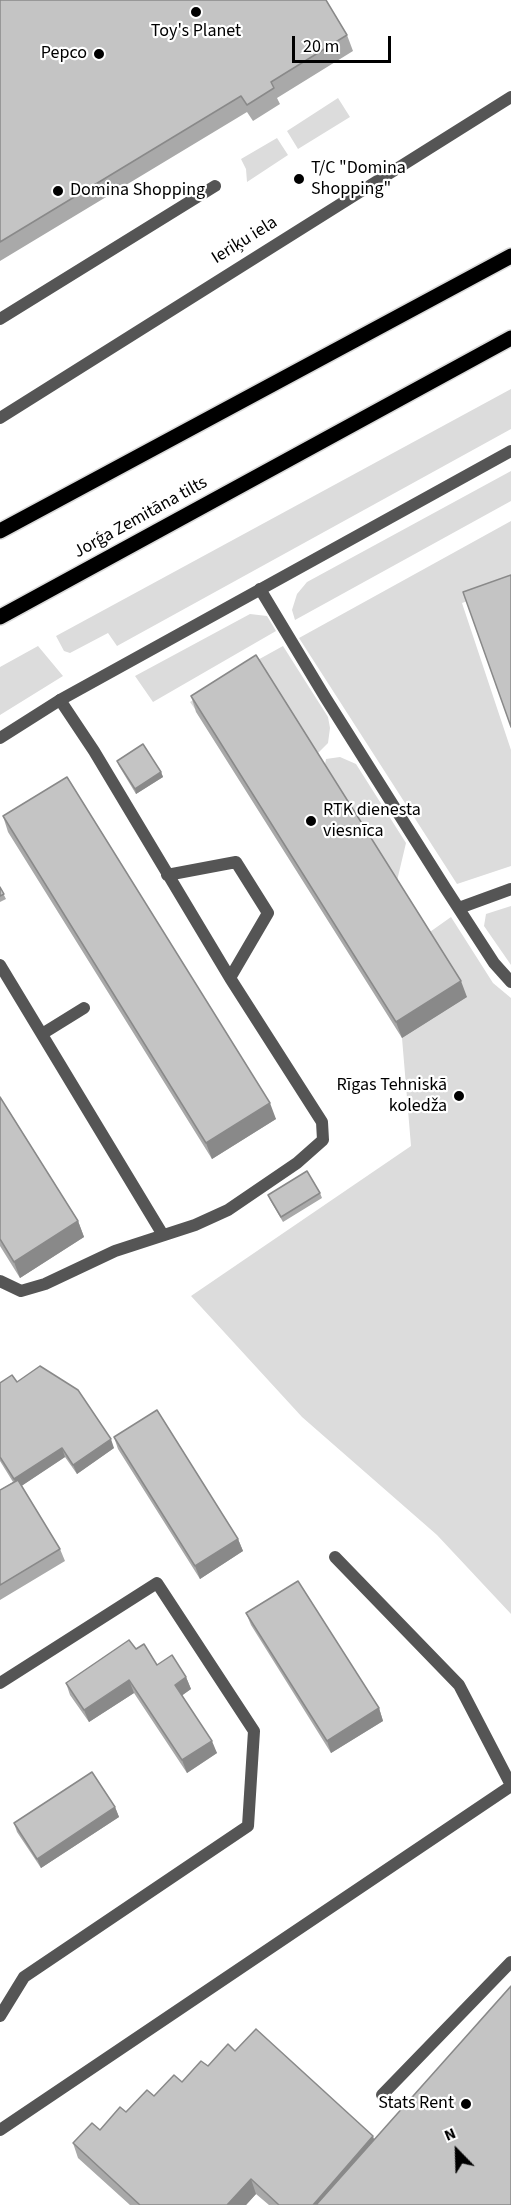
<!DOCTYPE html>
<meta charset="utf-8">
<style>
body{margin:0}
#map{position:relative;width:511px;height:2205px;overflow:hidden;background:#fff;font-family:"Source Sans 3",sans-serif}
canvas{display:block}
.north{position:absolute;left:427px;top:2121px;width:60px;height:60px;-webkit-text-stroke:4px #fff;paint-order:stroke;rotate:337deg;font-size:16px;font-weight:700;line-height:24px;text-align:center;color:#000}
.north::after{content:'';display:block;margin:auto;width:21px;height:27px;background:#000;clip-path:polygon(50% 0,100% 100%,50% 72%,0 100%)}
.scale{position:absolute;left:292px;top:36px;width:99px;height:27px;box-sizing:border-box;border:3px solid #000;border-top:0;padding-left:8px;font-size:18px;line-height:21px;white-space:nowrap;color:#000;-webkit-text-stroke:4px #fff;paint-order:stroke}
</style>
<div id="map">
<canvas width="511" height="2205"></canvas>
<div class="north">N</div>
<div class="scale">20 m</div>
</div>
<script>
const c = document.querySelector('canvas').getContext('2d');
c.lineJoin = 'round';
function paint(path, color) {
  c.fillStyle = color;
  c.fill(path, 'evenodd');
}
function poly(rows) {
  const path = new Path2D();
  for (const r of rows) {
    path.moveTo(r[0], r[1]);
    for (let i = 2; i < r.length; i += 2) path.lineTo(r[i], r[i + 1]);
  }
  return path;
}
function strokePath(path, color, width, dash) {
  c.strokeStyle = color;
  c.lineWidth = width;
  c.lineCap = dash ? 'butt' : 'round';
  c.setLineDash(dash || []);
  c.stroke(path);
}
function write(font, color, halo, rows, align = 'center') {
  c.font = font + ' "Source Sans 3",sans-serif';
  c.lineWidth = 4.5;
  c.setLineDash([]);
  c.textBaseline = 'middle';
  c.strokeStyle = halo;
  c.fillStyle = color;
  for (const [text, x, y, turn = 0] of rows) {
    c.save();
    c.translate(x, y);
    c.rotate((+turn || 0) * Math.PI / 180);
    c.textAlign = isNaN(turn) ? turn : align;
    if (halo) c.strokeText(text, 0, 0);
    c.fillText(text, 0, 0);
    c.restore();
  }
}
const green = poly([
 [338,98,350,117,298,149,287,131],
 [277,138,288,155,247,182,246,169,241,159],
 [511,389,511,429,117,646,108,633,70,653,64,651,56,636],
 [511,471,511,501,295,620,292,610,297,594,307,582],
 [511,521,511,585,462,603,511,750,511,866,457,884,299,638],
 [250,614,267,616,276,631,153,702,135,676],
 [38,646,63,676,0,715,0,667],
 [283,646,328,717,330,728,328,743,317,754,262,666,195,709,190,702,245,667],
 [340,757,356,764,406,843,396,885,324,770,326,759],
 [511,906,511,965,484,926,486,914],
 [451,917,493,983,511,998,511,1614,437,1535,302,1417,191,1296,411,1146,402,1038,467,997,427,934]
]);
const service = poly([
 [0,319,215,186],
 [260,589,325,697,446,889,494,963,511,982],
 [167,875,236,862,268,913,230,978],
 [459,908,511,889],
 [0,965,163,1235],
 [42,1034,84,1008],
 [0,1281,21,1291,45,1284,115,1251,195,1225,228,1210,297,1163,323,1140,322,1122,230,978,94,751,60,700],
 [335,1557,459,1685,511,1785],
 [0,1683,157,1583,254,1731,248,1826,24,1977,0,2016],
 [382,2095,511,1962],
 [0,2130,511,1786]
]);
const minor = poly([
 [0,418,511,97],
 [0,738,60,700,511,451]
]);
const primary = poly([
 [0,531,511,256],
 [0,617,511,338]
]);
const wall = poly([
 [0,0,347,35,353,51,277,98,280,104,253,121,247,112,0,261],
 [191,696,467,997,402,1038,196,712],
 [117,761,161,772,163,777,136,794,119,766],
 [3,816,276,1119,212,1159,8,832],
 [0,887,6,899,0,902],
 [0,1097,78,1221,84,1237,20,1278,0,1246],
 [320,1193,322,1198,283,1222,270,1200,268,1195],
 [17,1382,114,1448,77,1474,65,1457,21,1486,60,1549,65,1561,0,1600,0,1490,13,1482,0,1461,0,1383],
 [114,1437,238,1539,243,1551,200,1579,118,1449],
 [246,1613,379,1708,383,1721,331,1753,251,1625],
 [136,1649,157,1665,186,1677,191,1689,182,1695,217,1753,187,1773,134,1693,89,1722,70,1695,66,1683],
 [115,1807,119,1817,41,1868,17,1832,14,1823],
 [235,2051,374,2139,511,2205,269,2205,256,2194,246,2205,130,2205,78,2158,73,2143,100,2130,126,2112,154,2096,182,2082]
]);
const shadedWall = poly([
 [161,772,163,777,136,794,135,789],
 [461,981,467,997,402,1038,396,1022],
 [270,1103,276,1119,212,1159,206,1143],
 [78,1221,84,1237,20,1278,14,1262],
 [111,1439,114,1448,77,1474,73,1465],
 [62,1448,65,1457,17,1489,14,1479],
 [238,1539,243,1551,200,1579,195,1566],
 [186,1677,191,1689,180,1697,175,1685],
 [129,1680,134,1693,89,1722,84,1710],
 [379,1708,383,1721,331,1753,327,1741],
 [212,1741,217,1753,187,1773,182,1760],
 [115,1807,119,1817,41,1868,37,1859],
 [373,2136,378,2151,330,2205,313,2205],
 [251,2179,256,2194,246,2205,227,2205]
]);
const building = poly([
 [0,0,326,0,347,35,271,82,274,88,247,105,241,96,0,242,0,0],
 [511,575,511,727,463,592,511,575],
 [256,655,461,981,396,1022,191,696,256,655],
 [143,744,161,772,135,789,117,761,143,744],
 [67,777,270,1103,206,1143,3,816,67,777],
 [0,887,4,894,0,896,0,887],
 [0,1097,78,1221,14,1262,0,1239,0,1097],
 [307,1171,320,1193,281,1217,268,1195,307,1171],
 [40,1366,78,1390,111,1439,73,1465,62,1448,14,1479,0,1457,0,1383,12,1375,17,1382,40,1366],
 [157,1410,238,1539,195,1566,114,1437,157,1410],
 [18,1480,60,1549,0,1585,0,1490,18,1480],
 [298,1581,379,1708,327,1741,246,1613,298,1581],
 [129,1640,136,1649,144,1644,157,1665,172,1655,186,1677,175,1685,212,1741,182,1760,129,1680,84,1710,66,1683,129,1640],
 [92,1772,115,1807,37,1859,14,1823,92,1772],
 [511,1986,511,2205,316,2205,511,1986],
 [256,2029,373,2136,313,2205,279,2205,251,2179,227,2205,140,2205,73,2143,92,2123,100,2130,120,2107,126,2112,147,2090,154,2096,174,2075,182,2082,201,2061,208,2066,228,2044,235,2051,256,2029]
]);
const markers = [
 [196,12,6,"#000"],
 [99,54,6,"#000"],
 [299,179,6,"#000"],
 [58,191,6,"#000"],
 [311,821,6,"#000"],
 [459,1096,6,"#000"],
 [466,2104,6,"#000"]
];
const poiNames = [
 ["Toy's Planet",196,32,"center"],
 ["Pepco",87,54],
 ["T/C \"Domina",311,169,"left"],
 ["Shopping\"",311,190,"left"],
 ["Domina Shopping",70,191,"left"],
 ["RTK dienesta",323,811,"left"],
 ["viesnīca",323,832,"left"],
 ["Rīgas Tehniskā",447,1086],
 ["koledža",447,1107],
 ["Stats Rent",454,2104]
];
const streetNames = [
 ["Ieriķu iela",245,241,-32],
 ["Jorģa Zemitāna tilts",141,518,-29]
];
paint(green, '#dcdcdc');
strokePath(primary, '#dbdbdb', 18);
strokePath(service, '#555', 12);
strokePath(minor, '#555', 12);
strokePath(primary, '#000', 15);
paint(wall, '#a9a9a9');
paint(shadedWall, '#898989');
paint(building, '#c4c4c4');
strokePath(building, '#898989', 1.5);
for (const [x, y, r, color] of markers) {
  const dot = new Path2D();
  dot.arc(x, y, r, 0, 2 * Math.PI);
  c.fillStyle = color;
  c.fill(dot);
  strokePath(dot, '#fff', 2);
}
write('18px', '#000', '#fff', poiNames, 'right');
write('18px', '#000', '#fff', streetNames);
</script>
